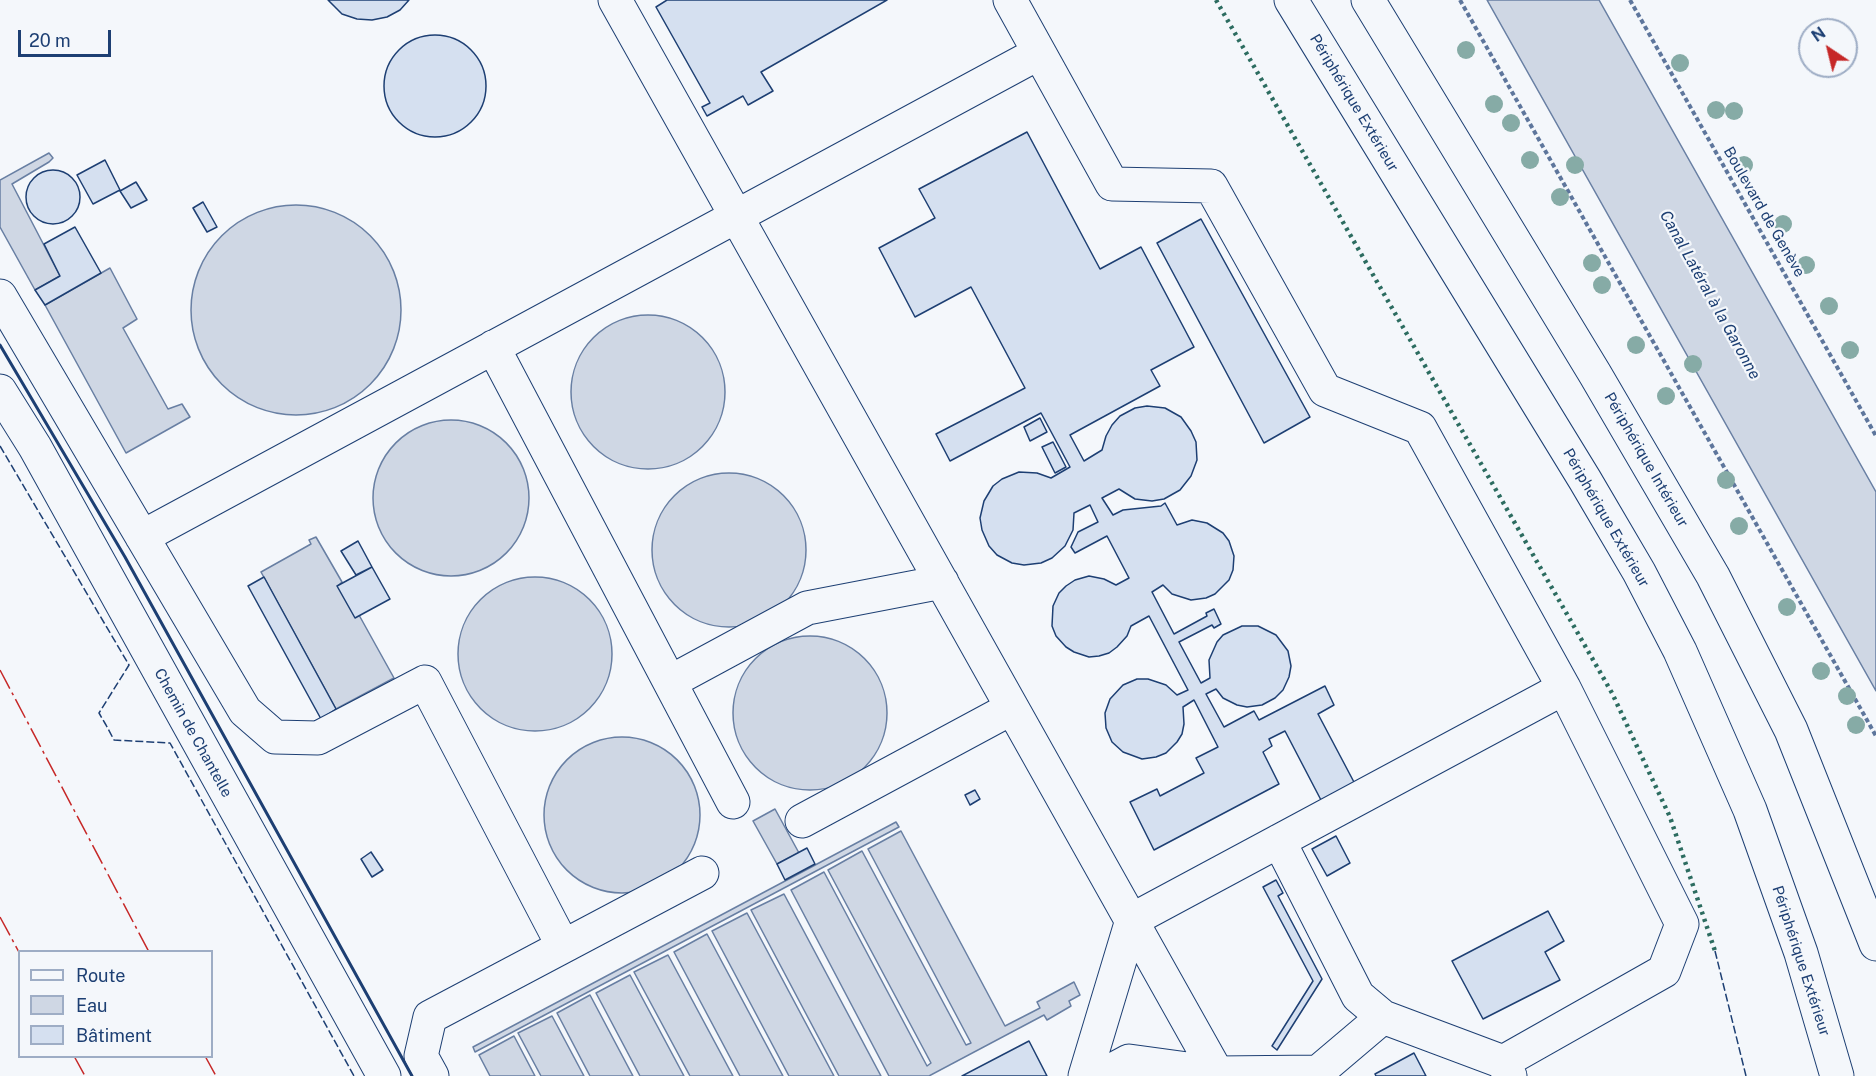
<!DOCTYPE html>
<meta charset="utf-8">
<style>
body{margin:0}
#map{position:relative;width:1876px;height:1076px;overflow:hidden;background:#f4f7fb;font-family:"Public Sans",sans-serif}
canvas{display:block}
.legend{position:absolute;left:18px;top:950px;width:195px;height:108px;box-sizing:border-box;background:#f4f7fb;border:2px solid #9eadc5;margin:0;padding:8px 10px;list-style:none;font-size:18px;color:#1d3f73}
.legend li{display:flex;align-items:center;gap:12px;height:30px}
.legend b{width:30px;border:2px solid #9eadc5}
.north{position:absolute;left:1798px;top:18px;width:60px;height:60px;box-sizing:border-box;background:#f4f7fb;border:2px solid #9eadc5;border-radius:50%;rotate:325deg;font-size:16px;font-weight:700;line-height:24px;text-align:center;color:#1d3f73}
.north::after{content:'';display:block;margin:auto;width:21px;height:27px;background:#c62828;clip-path:polygon(50% 0,100% 100%,50% 72%,0 100%)}
.scale{position:absolute;left:18px;top:30px;width:93px;height:27px;box-sizing:border-box;border:3px solid #1d3f73;border-top:0;padding-left:8px;font-size:18px;line-height:21px;white-space:nowrap;color:#1d3f73;-webkit-text-stroke:4px #f4f7fb;paint-order:stroke}
</style>
<div id="map">
<canvas width="1876" height="1076"></canvas>
<ul class="legend">
<li><b style="height:8px;background:#f4f7fb"></b>Route</li>
<li><b style="height:16px;background:#cfd7e4"></b>Eau</li>
<li><b style="height:16px;background:#d5e0f0"></b>Bâtiment</li>
</ul>
<div class="north">N</div>
<div class="scale">20 m</div>
</div>
<script>
const c = document.querySelector('canvas').getContext('2d');
c.lineJoin = 'round';
function paint(path, color) {
  c.fillStyle = color;
  c.fill(path, 'evenodd');
}
function poly(rows) {
  const path = new Path2D();
  for (const r of rows) {
    if (r.length === 3) {
      path.moveTo(r[0] + r[2], r[1]);
      path.arc(r[0], r[1], r[2], 0, 2 * Math.PI);
      continue;
    }
    path.moveTo(r[0], r[1]);
    for (let i = 2; i < r.length; i += 2) path.lineTo(r[i], r[i + 1]);
  }
  return path;
}
function strokePath(path, color, width, dash) {
  c.strokeStyle = color;
  c.lineWidth = width;
  c.lineCap = dash ? 'butt' : 'round';
  c.setLineDash(dash || []);
  c.stroke(path);
}
function write(font, color, halo, rows, align = 'center') {
  c.font = font + ' "Public Sans",sans-serif';
  c.lineWidth = 4.5;
  c.setLineDash([]);
  c.textBaseline = 'middle';
  c.strokeStyle = halo;
  c.fillStyle = color;
  for (const [text, x, y, turn = 0] of rows) {
    c.save();
    c.translate(x, y);
    c.rotate((+turn || 0) * Math.PI / 180);
    c.textAlign = isNaN(turn) ? turn : align;
    if (halo) c.strokeText(text, 0, 0);
    c.fillText(text, 0, 0);
    c.restore();
  }
}
const water = poly([
 [1487,0,1599,0,1876,492,1876,691,1487,0],
 [49,153,53,158,49,162,12,184,60,276,35,290,0,227,0,180,49,153],
 [296,310,105],
 [110,268,137,319,123,328,168,409,182,404,190,417,126,453,45,305,110,268],
 [648,392,77],
 [451,498,78],
 [729,550,77],
 [316,537,342,582,338,586,359,615,394,678,336,709,261,572,311,544,309,540,316,537],
 [535,654,77],
 [810,713,77],
 [622,815,78],
 [775,809,799,853,777,864,753,821,775,809],
 [896,822,899,827,475,1052,473,1047,896,822],
 [901,831,1005,1026,1040,1008,1037,1002,1074,982,1080,995,1069,1001,1071,1006,1047,1020,1044,1015,929,1076,889,1076,791,890,824,872,927,1066,931,1063,828,870,862,851,966,1045,971,1043,868,849,901,831],
 [784,894,881,1076,839,1076,751,910,784,894],
 [747,913,834,1076,789,1076,712,931,747,913],
 [707,934,783,1076,740,1076,674,952,707,934],
 [668,955,733,1076,690,1076,634,972,668,955],
 [630,975,684,1076,640,1076,596,993,630,975],
 [590,995,633,1076,590,1076,557,1013,590,995],
 [552,1016,584,1076,541,1076,518,1033,552,1016],
 [514,1036,535,1076,490,1076,479,1055,514,1036]
]);
const building = poly([
 [328,0,409,0,400,10,387,17,372,20,357,19,342,14,328,0],
 [667,0,887,0,761,72,773,91,748,105,743,96,707,116,702,107,710,103,656,7,667,0],
 [435,86,51],
 [1027,132,1100,269,1141,247,1194,347,1151,370,1160,386,1070,435,1084,461,1102,450,1106,436,1112,425,1120,416,1135,408,1147,406,1165,408,1181,417,1191,431,1196,442,1197,460,1191,476,1180,490,1164,499,1152,501,1135,499,1119,489,1102,498,1113,515,1123,510,1161,506,1165,503,1177,525,1192,520,1207,523,1223,533,1229,541,1234,556,1233,570,1229,580,1215,594,1206,598,1191,600,1172,594,1163,585,1152,592,1174,634,1207,616,1206,613,1214,609,1221,624,1214,628,1212,625,1179,642,1201,683,1210,678,1209,660,1217,642,1223,635,1242,626,1258,626,1276,635,1288,651,1291,666,1289,677,1283,690,1275,698,1262,705,1247,707,1237,705,1223,698,1216,689,1206,694,1224,727,1254,711,1259,720,1325,686,1334,705,1318,714,1355,784,1322,802,1285,731,1269,739,1272,746,1263,752,1279,784,1154,850,1130,802,1157,789,1160,796,1204,773,1196,758,1218,747,1194,700,1183,707,1184,724,1182,734,1177,742,1166,753,1156,757,1142,759,1123,752,1112,742,1106,728,1105,713,1110,699,1123,685,1137,679,1148,679,1166,685,1177,695,1188,690,1149,616,1131,626,1127,636,1117,647,1109,653,1099,656,1089,657,1074,652,1066,647,1056,636,1052,626,1053,606,1059,593,1066,586,1075,580,1089,576,1104,579,1116,585,1129,578,1107,536,1075,553,1071,547,1078,532,1098,522,1090,505,1074,513,1073,530,1065,546,1052,558,1041,563,1024,565,1012,563,997,555,989,546,982,530,980,518,984,501,993,486,1002,479,1019,472,1037,473,1051,478,1070,467,1041,413,950,461,936,434,1025,388,971,287,915,317,879,248,935,218,919,189,1027,132],
 [105,160,120,190,93,204,77,175,105,160],
 [53,197,27],
 [136,182,147,200,131,208,120,191,136,182],
 [203,202,217,227,207,232,193,208,203,202],
 [1201,219,1310,417,1264,443,1157,243,1201,219],
 [75,227,101,273,45,305,35,290,60,276,44,244,75,227],
 [1040,418,1047,432,1030,441,1024,427,1040,418],
 [1053,442,1066,467,1055,473,1042,447,1053,442],
 [358,541,372,567,356,575,341,551,358,541],
 [372,567,390,599,355,618,337,586,372,567],
 [264,577,336,709,321,719,248,586,264,577],
 [975,790,980,799,970,805,965,795,975,790],
 [1336,836,1350,863,1327,876,1312,849,1336,836],
 [807,848,815,864,785,880,777,864,807,848],
 [371,852,383,870,372,877,361,859,371,852],
 [1276,880,1283,893,1278,896,1322,979,1277,1050,1272,1046,1313,981,1263,887,1276,880],
 [1548,911,1564,941,1545,952,1560,980,1483,1019,1452,961,1548,911],
 [1029,1041,1047,1076,962,1076,1029,1041],
 [1414,1053,1426,1076,1376,1076,1375,1074,1414,1053]
]);
const path = poly([
 [1460,0,1876,736],
 [1630,0,1876,436]
]);
const minor = poly([
 [615,0,1217,1073],
 [1010,0,1112,184,1211,186,1325,390,1420,428,1564,688,1682,924,1664,971,1503,1062],
 [0,296,245,711,275,737,318,738,425,682,563,946],
 [493,347,733,802],
 [0,391,35,447,384,1076],
 [142,537,1039,53],
 [670,682,807,608,942,582],
 [802,821,1012,708],
 [1279,841,1358,996,1383,1017,1503,1062,1510,1076],
 [432,1076,421,1056,430,1017,702,873],
 [1085,1076,1132,920,1564,688],
 [1101,1076,1129,1061,1217,1073,1318,1072,1383,1017]
]);
const highway = poly([
 [1291,0,1585,480,1639,572,1680,651,1750,810,1801,953,1837,1076],
 [1368,0,1595,374,1713,576,1791,730,1876,944]
]);
const hedge = poly([
 [1216,0,1612,693,1670,817,1715,951]
]);
const fence = poly([
 [0,446,129,665,99,713,106,725,114,740,170,743,354,1076],
 [1715,951,1746,1076]
]);
const wall = poly([
 [0,345,125,557,412,1076]
]);
const power = poly([
 [0,670,149,952],
 [0,917,20,954],
 [74,1056,85,1076],
 [205,1056,216,1076]
]);
const trees = [
 [1466,50],
 [1680,63],
 [1494,104],
 [1716,110],
 [1734,111],
 [1511,123],
 [1530,160],
 [1575,165],
 [1744,165],
 [1560,197],
 [1783,224],
 [1592,263],
 [1806,265],
 [1602,285],
 [1829,306],
 [1636,345],
 [1850,350],
 [1693,364],
 [1666,396],
 [1726,480],
 [1739,526],
 [1787,607],
 [1821,671],
 [1847,696],
 [1856,725]
];
const streetNames = [
 ["Périphérique Extérieur",1354,103,59],
 ["Boulevard de Genève",1764,212,60],
 ["Périphérique Intérieur",1646,460,60],
 ["Périphérique Extérieur",1606,518,60],
 ["Chemin de Chantelle",193,733,61],
 ["Périphérique Extérieur",1801,961,72]
];
const waterNames = [
 ["Canal Latéral à la Garonne",1710,295,61]
];
paint(water, '#cfd7e4');
strokePath(water, '#687fa3', 1.5);
paint(building, '#d5e0f0');
strokePath(building, '#1d3f73', 1.5);
strokePath(minor, '#1d3f73', 35);
strokePath(highway, '#1d3f73', 35);
strokePath(path, '#5e769c', 4, [4.5, 3]);
strokePath(minor, '#f4f7fb', 33);
strokePath(highway, '#f4f7fb', 33);
strokePath(hedge, '#2c6c60', 4.5, [3, 4.5]);
strokePath(fence, '#1d3f73', 1.5, [8, 3]);
strokePath(wall, '#1d3f73', 3);
strokePath(power, '#c62828', 1.5, [21, 4.5, 3, 4.5]);
c.fillStyle = '#86aba6';
for (const [x, y] of trees) {
  c.beginPath();
  c.arc(x, y, 9, 0, 2 * Math.PI);
  c.fill();
}
write('15px', '#1d3f73', '#f4f7fb', streetNames);
write('italic 16px', '#1d3f73', '#f4f7fb', waterNames);
</script>
